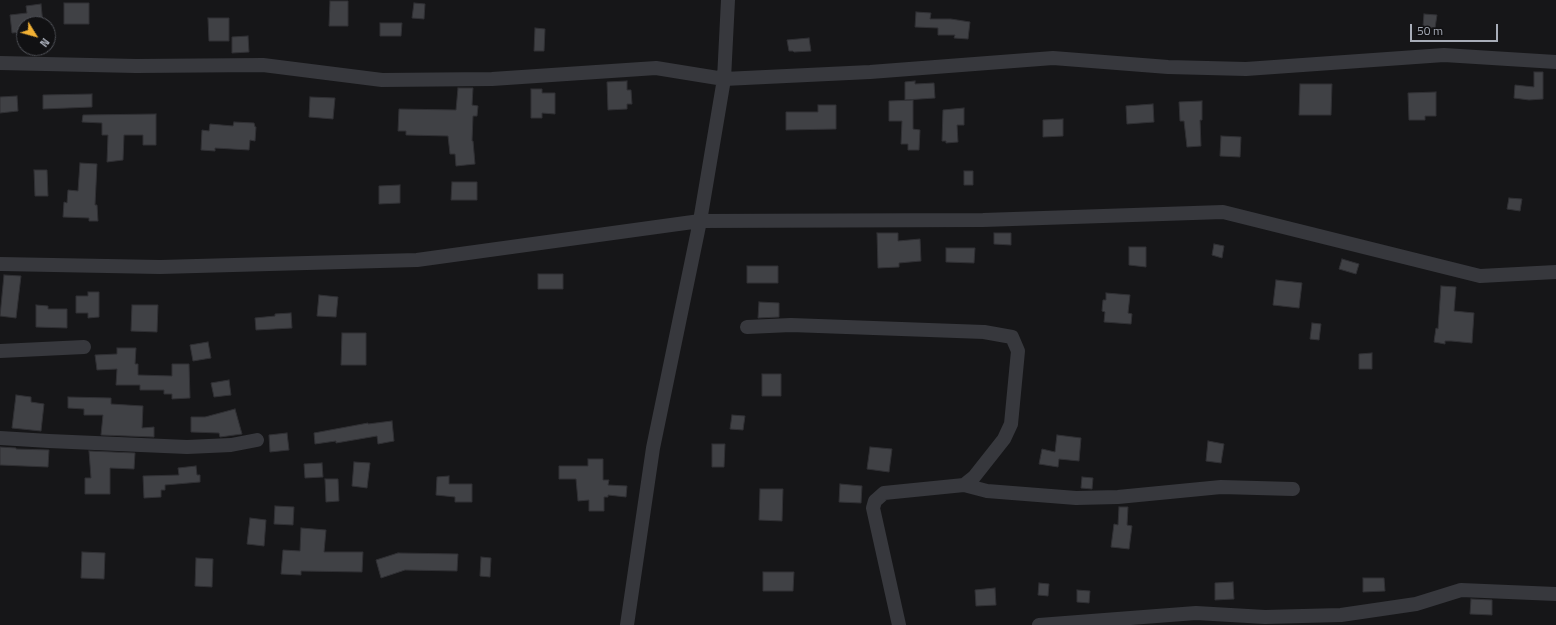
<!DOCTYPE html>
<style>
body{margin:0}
#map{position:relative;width:1556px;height:625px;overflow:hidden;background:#161618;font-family:"Titillium Web",sans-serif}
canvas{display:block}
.north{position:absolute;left:16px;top:16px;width:40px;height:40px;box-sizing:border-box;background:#111113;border:1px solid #4d4f55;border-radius:50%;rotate:127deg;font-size:11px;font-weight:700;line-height:16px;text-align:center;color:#a8adb8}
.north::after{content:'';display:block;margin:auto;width:14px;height:18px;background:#f2b134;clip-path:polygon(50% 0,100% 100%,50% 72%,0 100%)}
.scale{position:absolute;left:1410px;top:24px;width:88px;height:18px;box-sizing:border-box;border:2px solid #a8adb8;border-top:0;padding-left:5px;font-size:12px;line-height:14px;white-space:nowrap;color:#a8adb8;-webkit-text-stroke:3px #111113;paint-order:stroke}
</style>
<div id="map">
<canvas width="1556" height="625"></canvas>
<div class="north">N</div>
<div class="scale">50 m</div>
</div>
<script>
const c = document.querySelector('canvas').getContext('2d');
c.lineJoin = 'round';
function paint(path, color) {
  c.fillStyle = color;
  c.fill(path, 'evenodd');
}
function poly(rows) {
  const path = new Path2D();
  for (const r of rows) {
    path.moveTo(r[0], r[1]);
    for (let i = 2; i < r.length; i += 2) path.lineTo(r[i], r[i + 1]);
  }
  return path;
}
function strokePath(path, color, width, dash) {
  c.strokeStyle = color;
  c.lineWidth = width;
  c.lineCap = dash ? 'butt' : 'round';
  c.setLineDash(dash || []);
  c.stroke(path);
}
const building = poly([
 [330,1,348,1,348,26,329,26,330,1],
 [64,3,89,3,89,24,64,24,64,3],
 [414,3,425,4,424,19,412,18,414,3],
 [41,4,43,24,24,24,24,32,12,33,10,15,27,13,26,6,41,4],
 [916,12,931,13,930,19,951,19,970,22,968,39,954,38,955,35,938,35,938,28,915,27,916,12],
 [1424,14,1437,15,1435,28,1423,26,1424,14],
 [208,18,229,18,229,41,209,41,208,18],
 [380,23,402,23,401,36,380,36,380,23],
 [535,28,545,29,544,51,534,51,535,28],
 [248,36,249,52,232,53,232,37,248,36],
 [809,38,811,51,794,52,793,51,789,51,787,40,809,38],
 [1534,72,1543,72,1543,99,1529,100,1514,98,1515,85,1534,87,1534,72],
 [627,81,627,90,631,90,632,104,627,104,627,109,608,110,607,82,627,81],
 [915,81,915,84,934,83,935,98,905,100,905,82,915,81],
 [1300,84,1332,84,1331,115,1299,115,1300,84],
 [458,88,473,88,472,105,478,106,477,116,473,116,472,141,473,141,475,164,456,166,455,154,450,154,448,136,406,135,406,131,398,131,399,109,456,110,458,88],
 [531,89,542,89,542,93,555,93,555,114,542,113,542,118,531,118,531,89],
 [1436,92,1436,116,1425,116,1425,120,1409,120,1408,93,1436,92],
 [92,94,92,107,43,109,43,95,92,94],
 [17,96,18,111,0,113,0,97,17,96],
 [310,97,335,98,333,119,309,117,310,97],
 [913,100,913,129,920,130,919,150,908,150,908,144,901,144,902,121,889,121,889,101,913,100],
 [1202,101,1202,120,1200,120,1201,146,1187,147,1184,121,1180,121,1179,102,1202,101],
 [1153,104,1154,122,1127,124,1126,106,1153,104],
 [818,105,836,105,836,129,786,130,786,112,818,112,818,105],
 [964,108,964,125,957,125,958,142,946,143,946,141,942,141,943,110,964,108],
 [156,114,156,145,143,145,143,135,124,135,123,160,107,162,108,135,102,135,102,123,82,122,83,115,156,114],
 [1063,119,1063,136,1043,137,1043,120,1063,119],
 [234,122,254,123,255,127,256,127,255,141,250,140,249,150,215,148,215,151,201,150,202,130,209,131,210,124,233,126,234,122],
 [1221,136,1241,137,1240,157,1220,156,1221,136],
 [80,163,97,164,95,205,97,205,98,221,89,221,89,218,63,217,64,202,67,203,68,190,78,191,80,163],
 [34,170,47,170,48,196,35,196,34,170],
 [964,171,973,171,973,185,964,185,964,171],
 [452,182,477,182,477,200,451,200,452,182],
 [400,185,400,203,379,204,379,186,400,185],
 [1509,198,1522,199,1520,211,1507,209,1509,198],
 [877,233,898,233,898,241,920,239,921,261,899,263,899,267,878,268,877,233],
 [994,233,1011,233,1011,245,994,244,994,233],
 [1214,244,1224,246,1222,258,1212,255,1214,244],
 [1129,247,1146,247,1146,267,1129,265,1129,247],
 [946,248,975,248,974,263,946,262,946,248],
 [1342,259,1359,264,1356,274,1339,269,1342,259],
 [747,266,778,266,778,283,747,283,747,266],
 [538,274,563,274,563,289,538,289,538,274],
 [4,275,21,276,16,318,0,316,4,275],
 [1276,280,1302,283,1299,308,1273,305,1276,280],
 [1441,286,1456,287,1454,311,1474,313,1472,343,1451,341,1445,341,1445,344,1434,342,1436,328,1438,329,1441,286],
 [88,292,99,292,99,317,88,318,88,313,76,313,76,296,88,296,88,292],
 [1106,293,1130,295,1128,313,1132,314,1131,324,1104,322,1105,312,1102,311,1103,300,1106,300,1106,293],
 [319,295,338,297,336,317,317,316,319,295],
 [759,302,779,303,779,317,758,318,759,302],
 [36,305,48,306,48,309,67,309,67,328,36,327,36,305],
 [132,305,158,305,157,332,131,331,132,305],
 [291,313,292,328,256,330,255,318,275,316,275,314,291,313],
 [1312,323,1321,324,1319,340,1310,339,1312,323],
 [342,333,366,333,366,365,341,365,342,333],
 [208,342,211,358,193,361,190,345,208,342],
 [117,348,136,348,135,364,138,364,138,375,172,376,172,364,189,364,190,398,172,399,172,394,164,394,164,390,140,390,140,385,116,385,117,369,97,370,95,355,117,354,117,348],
 [1372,353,1372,369,1359,369,1359,354,1372,353],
 [762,374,781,374,781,396,762,396,762,374],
 [229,380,231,395,214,397,211,383,229,380],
 [16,395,31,397,31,402,44,404,41,431,12,428,16,395],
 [68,397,111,398,111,404,143,406,142,428,154,427,154,437,101,435,103,415,84,415,84,409,68,408,68,397],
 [235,409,242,434,220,437,219,433,191,432,191,417,205,417,235,409],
 [732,415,745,416,743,430,730,429,732,415],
 [392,421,394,441,378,444,377,436,336,443,336,441,315,444,314,433,368,423,368,424,392,421],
 [287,433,289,450,270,452,269,435,287,433],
 [1057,435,1081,438,1079,461,1059,459,1058,467,1039,464,1042,449,1055,452,1057,435],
 [1208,441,1224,444,1221,463,1206,461,1208,441],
 [712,444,725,444,724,467,712,467,712,444],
 [0,447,16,448,16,449,49,450,48,467,0,465,0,447],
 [870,447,892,449,889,472,867,469,870,447],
 [89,451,135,453,134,469,110,468,110,494,85,494,85,478,91,478,89,451],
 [588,459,603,459,603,480,609,480,608,485,627,486,626,497,608,495,608,497,604,497,604,511,589,511,589,500,578,501,576,479,559,479,559,466,588,466,588,459],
 [354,462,370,463,367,488,352,486,354,462],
 [322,463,323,477,305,478,304,464,322,463],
 [196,466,197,475,200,475,200,482,165,485,165,490,161,490,161,497,144,498,143,476,179,475,178,468,196,466],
 [449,476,449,484,472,484,472,502,455,502,455,497,436,495,437,477,449,476],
 [1082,477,1093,478,1092,489,1081,488,1082,477],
 [325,479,338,479,339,501,326,502,325,479],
 [840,484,862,486,861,503,839,502,840,484],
 [760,489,783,489,782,521,759,520,760,489],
 [275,506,294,507,293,525,274,524,275,506],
 [1119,507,1128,507,1127,525,1132,526,1129,549,1111,547,1114,524,1118,525,1119,507],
 [250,518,266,520,264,546,247,544,250,518],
 [301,528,326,530,324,552,363,552,362,572,301,571,301,575,281,574,283,550,300,551,301,528],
 [82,552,105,553,104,579,81,578,82,552],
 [398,553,458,554,457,571,405,570,381,578,376,560,398,553],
 [481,557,491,558,490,577,480,576,481,557],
 [196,558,213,559,212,587,195,586,196,558],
 [763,572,794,572,793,591,763,591,763,572],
 [1363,578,1384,578,1385,591,1363,592,1363,578],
 [1233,582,1234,599,1215,600,1215,583,1233,582],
 [1039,583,1049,584,1048,596,1038,595,1039,583],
 [995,588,996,605,976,606,975,590,995,588],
 [1077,590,1090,591,1089,603,1077,602,1077,590],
 [1471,599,1492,600,1492,615,1470,614,1471,599]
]);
const minor = poly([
 [0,63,136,66,263,65,382,80,492,79,656,68,724,79,870,72,1053,58,1168,67,1246,69,1444,55,1556,62],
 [0,264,160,267,417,260,700,221,983,220,1223,212,1480,276,1556,272],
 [747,327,791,325,984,332,1012,337,1018,351,1011,424,1004,439,974,477,964,485,884,493,875,501,873,508,899,625],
 [0,351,84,347],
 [0,438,49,441,187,447,231,445,257,440],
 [964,485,987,491,1076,498,1118,497,1221,487,1293,489],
 [627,625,653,448,700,221,724,79,728,0],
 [1039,625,1196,613,1265,617,1341,615,1416,604,1461,590,1556,594]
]);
paint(building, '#404145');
strokePath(building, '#303034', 1);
strokePath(minor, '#37383d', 14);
</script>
